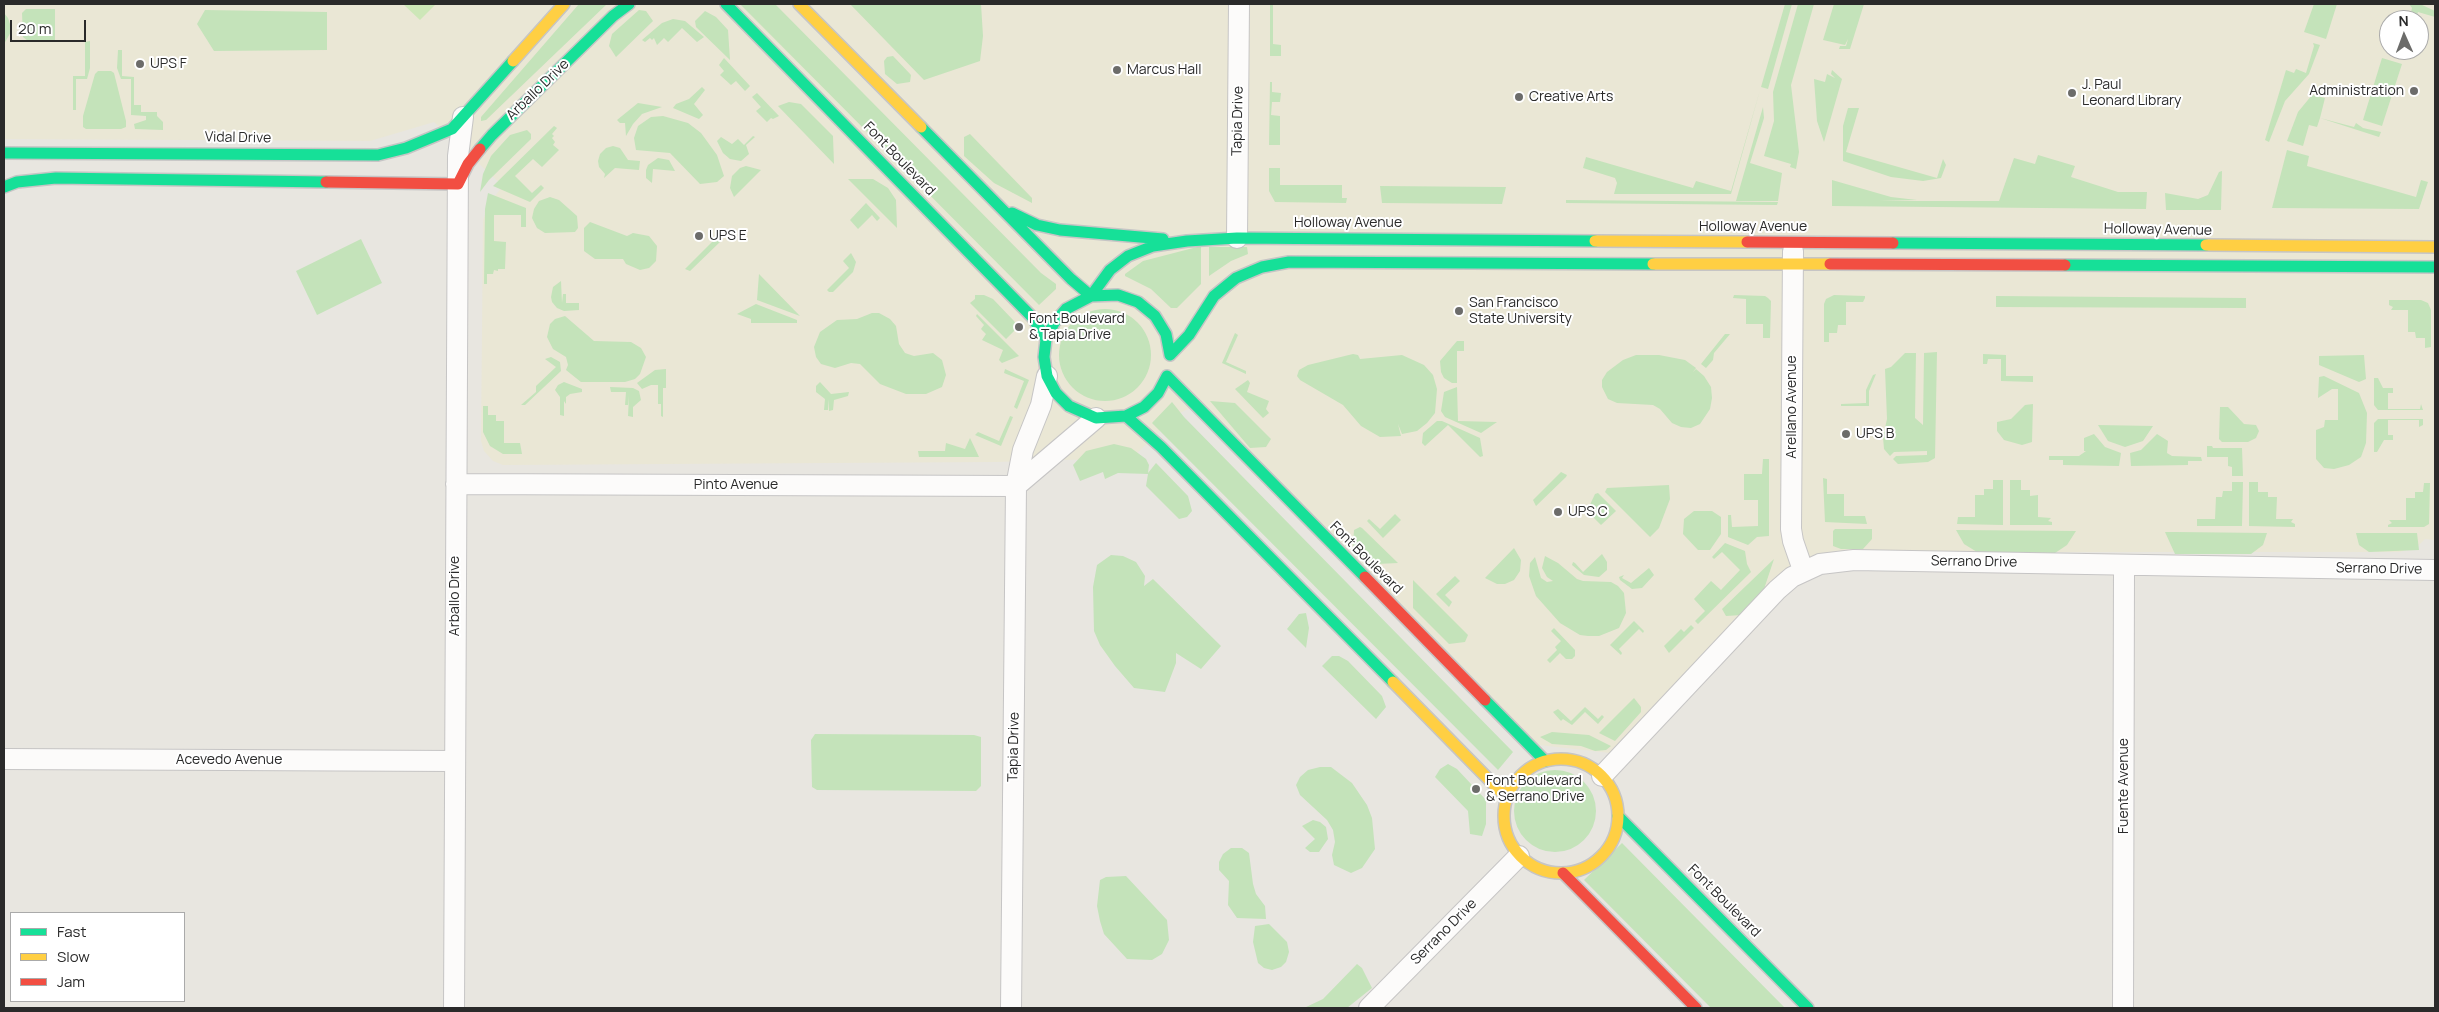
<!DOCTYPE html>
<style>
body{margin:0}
#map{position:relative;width:2439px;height:1012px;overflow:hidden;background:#e8e6e0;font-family:Manrope,sans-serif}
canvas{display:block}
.frame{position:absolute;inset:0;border:5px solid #2a2a2a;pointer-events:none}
.legend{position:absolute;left:10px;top:912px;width:175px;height:90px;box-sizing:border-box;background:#fff;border:1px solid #aaa;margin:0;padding:6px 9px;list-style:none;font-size:15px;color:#2a2a2a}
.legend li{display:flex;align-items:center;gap:10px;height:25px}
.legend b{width:25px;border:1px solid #aaa}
.north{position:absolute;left:2379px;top:10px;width:50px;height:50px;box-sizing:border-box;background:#fff;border:1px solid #aaa;border-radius:50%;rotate:358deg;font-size:14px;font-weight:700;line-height:20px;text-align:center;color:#2a2a2a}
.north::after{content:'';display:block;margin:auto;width:18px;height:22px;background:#6c6c6a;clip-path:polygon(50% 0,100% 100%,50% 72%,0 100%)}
.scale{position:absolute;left:10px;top:20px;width:76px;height:22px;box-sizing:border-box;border:2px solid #2a2a2a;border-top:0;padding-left:6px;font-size:15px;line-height:18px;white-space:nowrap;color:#2a2a2a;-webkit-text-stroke:4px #fff;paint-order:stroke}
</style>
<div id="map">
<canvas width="2439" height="1012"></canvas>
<div class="frame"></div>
<ul class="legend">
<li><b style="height:6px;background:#16e098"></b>Fast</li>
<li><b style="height:6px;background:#ffcf43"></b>Slow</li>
<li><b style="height:6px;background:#f24e42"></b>Jam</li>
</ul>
<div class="north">N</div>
<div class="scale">20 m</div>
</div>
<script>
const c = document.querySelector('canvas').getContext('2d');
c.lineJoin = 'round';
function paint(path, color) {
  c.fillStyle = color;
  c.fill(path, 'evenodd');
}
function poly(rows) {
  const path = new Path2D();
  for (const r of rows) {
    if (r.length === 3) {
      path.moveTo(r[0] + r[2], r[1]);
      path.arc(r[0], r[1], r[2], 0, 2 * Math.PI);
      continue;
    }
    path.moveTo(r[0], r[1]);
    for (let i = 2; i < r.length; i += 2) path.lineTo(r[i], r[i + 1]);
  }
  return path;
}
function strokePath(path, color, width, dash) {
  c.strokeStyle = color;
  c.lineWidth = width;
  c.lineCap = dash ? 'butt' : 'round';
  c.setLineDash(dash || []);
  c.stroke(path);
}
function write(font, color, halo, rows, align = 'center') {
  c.font = font + ' Manrope,sans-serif';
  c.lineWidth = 4;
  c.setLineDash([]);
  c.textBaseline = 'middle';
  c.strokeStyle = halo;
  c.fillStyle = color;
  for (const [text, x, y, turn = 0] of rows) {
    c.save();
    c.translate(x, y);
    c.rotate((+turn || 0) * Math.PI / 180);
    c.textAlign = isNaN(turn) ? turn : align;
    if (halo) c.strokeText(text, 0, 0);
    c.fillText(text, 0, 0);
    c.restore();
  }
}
const education = poly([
 [4,4,2435,4,2435,540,2425,539,2418,546,2400,552,1860,552,1812,561,1610,753,1539,745,1200,403,1178,414,1132,458,995,462,503,465,493,461,484,451,481,441,483,220,489,203,503,186,434,122,370,141,4,139],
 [2389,20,2419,20,2419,50,2389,50]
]);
const green = poly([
 [579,4,607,4,486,120,481,121,481,117],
 [740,4,775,4,1041,273,1056,284,1056,289,1039,305],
 [850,4,981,4,983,36,980,61,924,80],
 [1270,4,1273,4,1273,44,1281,45,1281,56,1270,56],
 [1785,4,1792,4,1768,89,1761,87],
 [1798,4,1814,4,1791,85,1799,152,1796,169,1790,167,1791,164,1764,156,1774,121,1773,92],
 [1834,4,1864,4,1850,49,1839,49,1840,46,1846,46,1848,39,1845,45,1823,40],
 [2314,4,2337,4,2326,39,2304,32],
 [2409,4,2420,4,2435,11,2435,17,2418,12,2415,20,2402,20,2411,12,2412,8],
 [26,9,55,9,55,41,28,41,23,37,22,13],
 [205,10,327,12,327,50,214,51,197,24],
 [639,10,646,11,653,21,616,57,609,46,612,34],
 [705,11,716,17,728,30,730,60,696,27,695,21],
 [4,13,8,18,12,30,4,44],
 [673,19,685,21,704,37,697,42,682,28,668,42,664,38,657,45,654,38,652,40,650,38,645,42,642,40,662,23],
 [90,41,90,68,87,79,76,79,76,110,73,110,73,76,85,76,85,42],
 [2313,43,2320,45,2309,74,2285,101,2269,142,2265,140,2286,70,2294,73,2296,69,2306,73,2314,46],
 [118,50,122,50,122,76,134,77,134,105,141,105,141,112,157,112,157,116,163,122,163,130,135,129,134,124,146,120,146,116,131,115,131,79,121,79,117,68],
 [893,56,911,75,910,82,897,84,885,74,884,61,887,57],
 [724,58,750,86,745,91,736,81,731,85,720,75,724,71,719,65],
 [2382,58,2402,64,2382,126,2363,120],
 [1832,70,1842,79,1824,142,1817,121,1814,79,1825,82,1827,74,1835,78,1831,74],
 [98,71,111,71,114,73,126,121,126,127,121,129,86,129,83,127,83,116,95,74],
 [1270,82,1272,82,1272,92,1281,93,1280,102,1272,102,1271,115,1280,116,1280,145,1269,145],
 [702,87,705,90,694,104,703,115,699,119,673,108,676,104,689,99],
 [1760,90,1731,194,1614,194,1617,183,1615,178,1583,168,1586,157,1693,188,1696,181,1731,191],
 [757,93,779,116,773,119,771,118,767,122,756,111,761,107,752,97],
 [2312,95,2325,98,2320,118,2354,127,2356,123,2363,128,2381,132,2379,137,2320,118,2317,127,2309,125,2303,146,2287,141,2298,112],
 [789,102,801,104,833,136,834,164,778,106],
 [638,103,662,107,642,114,633,124,626,136,625,123,620,123,617,120],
 [1763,107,1764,118,1750,163,1782,173,1778,201,1736,201],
 [1848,108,1859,108,1846,152,1937,178,1943,159,1946,165,1941,178,1923,181,1891,177,1843,161,1843,126],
 [663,116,688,123,701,133,717,155,724,176,717,182,700,184,670,153,636,150,634,138,638,126,651,117],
 [554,126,557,128,552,134,554,136,552,138,555,142,553,145,559,150,542,167,533,159,515,176,532,193,541,185,544,188,530,202,493,186],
 [527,130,531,134,531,139,489,180,480,192,483,174,491,156,510,135],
 [970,134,1032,198,1032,203,994,183,964,156,964,137],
 [753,136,755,137,746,145,749,154,741,161,730,159,723,153,717,141,721,137,732,144,738,139,744,145],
 [613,146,620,148,628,160,640,161,639,170,615,168,604,178,605,174,599,167,598,161,600,154,606,148],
 [2287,150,2309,156,2307,166,2416,197,2421,180,2428,182,2419,209,2272,208],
 [2038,155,2075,166,2071,177,2118,192,2147,192,2146,209,1832,206,1832,180,1891,197,1917,200,1879,201,1999,201,2014,158,2035,164],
 [658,158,669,160,675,171,653,169,652,183,646,178,646,170,648,165],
 [746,166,761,170,734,197,730,188,732,176,740,168],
 [1269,168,1280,168,1280,185,1342,185,1342,198,1347,198,1346,203,1275,202,1269,191],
 [2222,171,2221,210,2166,210,2165,193,2198,199,2208,195,2219,172],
 [848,179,873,179,888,188,896,200,897,228],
 [1380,186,1502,187,1506,187,1502,204,1382,203],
 [488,193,526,208,526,227,521,227,521,215,494,215,494,241,506,242,505,269,498,269,498,271,494,270,493,274,487,274,487,284,484,284,485,209],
 [550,197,559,200,577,216,578,228,575,232,545,233,537,228,532,218,534,209,539,201],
 [1566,200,1778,202,1777,205,1566,203],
 [866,203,880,218,877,221,872,215,858,229,850,220],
 [590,222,627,236,633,233,649,236,657,246,656,261,649,268,640,270,626,264,623,259,595,259,584,251,584,228],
 [717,237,721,241,690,271,685,269],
 [361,239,382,283,317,315,296,271],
 [1201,246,1201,284,1177,308,1171,308,1151,289,1125,276,1125,274,1143,261],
 [1209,247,1247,247,1248,254,1231,261,1209,276],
 [851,253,856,262,853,272,833,292,829,292,827,290,849,268,843,261],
 [759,274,800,316,757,300],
 [561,281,562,303,563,294,566,294,566,303,579,303,579,310,564,311,557,308,552,302,551,297,553,287],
 [975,295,984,295,993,299,1014,321,1018,327,1006,339,970,303,975,299],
 [1734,295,1765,296,1768,298,1771,301,1770,338,1763,338,1763,324,1746,324,1746,299,1733,298],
 [1834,295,1865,296,1865,298,1863,302,1846,302,1846,325,1838,325,1837,333,1829,333,1829,342,1824,342,1824,304,1826,299],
 [1996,296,2246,298,2246,308,1996,307],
 [2389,300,2421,300,2428,303,2431,310,2431,347,2425,348,2425,338,2416,338,2415,332,2408,332,2408,310,2391,310,2393,307,2389,305],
 [756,304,797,320,797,323,751,323,751,319,737,314],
 [1105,355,46],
 [872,313,879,313,890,319,896,326,899,344,905,353,914,356,933,353,942,360,946,375,942,387,926,394,906,394,880,384,860,364,851,363,835,368,821,364,816,357,814,347,820,332,837,320,857,319],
 [977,314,1019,356,1002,363,999,360,1003,350,982,340,986,334,981,329,984,325,976,316],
 [565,316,594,341,631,342,641,348,646,357,640,374,635,379,625,382,581,382,566,370,568,365,566,357,553,349,547,337,550,324,555,319],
 [1235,333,1238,335,1226,362,1246,371,1246,374,1222,363],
 [1725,334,1730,334,1714,353,1713,360,1706,368,1701,364],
 [1457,341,1464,341,1464,351,1457,351,1457,383,1452,383,1444,378,1441,372,1440,361],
 [1937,352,1935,458,1928,462,1898,464,1893,459,1896,456,1927,455,1927,451,1894,452,1890,456,1884,449,1883,437,1887,419,1885,369,1891,367,1905,353,1916,353,1915,418,1923,425,1924,353],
 [1353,354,1358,355,1360,359,1402,355,1424,365,1433,375,1437,389,1435,413,1427,423,1417,431,1402,434,1398,424,1401,436,1380,437,1361,426,1343,405,1300,380,1297,376,1299,370,1308,365],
 [1983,354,2006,355,2006,376,2033,376,2033,382,2001,381,2001,359,1988,359,1987,364,1983,364],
 [1636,355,1659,355,1685,360,1696,368,1693,372,1696,369,1704,376,1711,387,1712,398,1710,409,1700,424,1691,428,1681,427,1672,423,1660,409,1653,405,1617,403,1608,399,1602,387,1602,380,1607,372,1623,360],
 [2364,355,2366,379,2359,382,2319,365,2319,356],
 [551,357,560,362,561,371,525,405,521,405,536,392,536,386,556,367,545,359],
 [666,369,666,388,663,388,663,417,661,416,661,404,658,404,658,385,651,385,642,389,637,383,655,370],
 [1005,369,1029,380,1017,409,1014,407,1024,381,1004,373],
 [1876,374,1869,391,1869,406,1841,406,1841,404,1866,403,1866,390,1873,375],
 [2324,376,2359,393,2367,413,2366,443,2361,457,2349,465,2334,469,2324,468,2316,459,2316,430,2324,427,2325,420,2338,420,2338,389,2332,389,2318,398,2319,377],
 [2374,378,2378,378,2383,388,2393,388,2393,393,2388,393,2388,409,2420,409,2421,404,2423,410,2378,410,2374,405],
 [1248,380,1250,383,1247,392,1269,401,1266,409,1269,413,1263,418,1235,389],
 [564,382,582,389,582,392,570,394,566,397,566,404,564,401,564,416,560,415,560,397,555,390,558,385],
 [820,382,831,394,849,392,848,396,834,400,833,410,829,411,829,399,828,410,824,410,825,399,816,392,816,386],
 [610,387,633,388,639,391,641,400,633,407,633,417,628,416,629,396,628,405,625,405,626,392,611,392],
 [1457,387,1458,421,1497,422,1481,433,1445,417,1441,411,1444,392],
 [1210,401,1235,403,1271,439,1266,447,1250,448],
 [1172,402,1184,417,1513,752,1498,770,1152,423],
 [2033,404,2032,442,2022,445,2004,440,1997,431,1997,422,2011,419,2025,405],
 [483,406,488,406,488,415,496,415,496,421,504,421,504,443,520,443,522,454,503,454,490,446,483,432],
 [2220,407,2228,407,2244,424,2256,425,2259,431,2256,438,2248,442,2222,442,2219,439],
 [1010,416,1013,417,1001,446,975,435,978,432,999,441],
 [2378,419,2423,419,2423,425,2419,427,2419,420,2388,420,2388,435,2393,435,2393,440,2384,440,2377,452,2374,452,2374,423],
 [1437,421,1442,421,1480,438,1483,456,1480,457,1448,425,1425,446,1422,443,1423,433],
 [2098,425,2153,426,2143,441,2125,447,2108,441],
 [2094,434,2105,447,2121,453,2119,466,2063,465,2063,460,2049,460,2049,456,2079,456,2086,451,2084,451,2084,438],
 [2157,434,2168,441,2167,453,2172,456,2201,457,2202,461,2188,461,2188,465,2131,466,2130,453,2141,450],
 [970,438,979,457,919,457,918,451,945,451,946,443,965,449],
 [1114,444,1131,448,1146,459,1149,465,1148,473,1156,463,1188,496,1192,511,1187,517,1179,519,1146,486,1148,474,1118,473,1105,479,1103,472,1080,481,1073,465,1086,451],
 [2207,446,2212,446,2213,448,2242,448,2243,476,2232,476,2232,467,2228,466,2228,457,2207,457],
 [1763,459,1769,459,1769,536,1757,537,1748,545,1728,537,1728,515,1731,515,1732,527,1758,526,1758,500,1744,500,1744,474,1762,474],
 [1561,472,1567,475,1566,477,1536,506,1533,500],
 [1823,478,1827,479,1827,494,1844,494,1844,516,1865,516,1867,524,1825,522],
 [1993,480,2003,480,2003,525,1957,524,1958,517,1975,517,1975,495,1984,495,1984,489,1993,489],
 [2010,480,2021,480,2021,490,2030,490,2030,496,2038,495,2038,517,2051,518,2048,521,2052,522,2052,525,2010,525],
 [2232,482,2243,482,2242,526,2197,526,2197,519,2215,519,2216,497,2222,497,2223,491,2232,491],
 [2249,482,2258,482,2258,492,2268,492,2268,497,2277,497,2276,519,2293,519,2291,522,2295,524,2295,527,2249,526],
 [2424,483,2430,483,2429,524,2424,527,2388,527,2388,525,2392,523,2389,520,2406,520,2406,498,2415,498,2415,492,2423,492],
 [1669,485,1670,499,1659,528,1650,537,1605,492,1607,488],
 [1598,493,1616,511,1601,525,1587,511,1595,494],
 [1694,511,1712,511,1721,517,1721,534,1710,550,1698,550,1683,534,1684,519],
 [1395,514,1401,520,1383,538,1367,521,1369,519,1380,529],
 [1360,527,1362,528,1398,563,1377,564,1367,560,1353,545,1354,530],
 [1835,529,1872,529,1872,539,1863,549,1841,549,1833,546,1833,531],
 [1956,530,2076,531,2067,545,2055,553,1977,552,1964,544],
 [2165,532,2176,532,2267,533,2263,545,2251,554,2175,554],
 [2356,533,2417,533,2419,550,2369,552,2359,545],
 [1725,543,1745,551,1747,564,1751,572,1698,624,1695,621,1705,611,1694,599,1711,581,1721,590,1740,570,1722,552,1714,559,1712,557],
 [1514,548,1521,560,1520,571,1514,580,1505,584,1497,584,1485,578],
 [1602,554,1607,562,1607,570,1599,577,1584,575,1572,565,1573,562,1575,563,1583,572],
 [1111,555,1123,556,1136,562,1145,576,1144,586,1153,579,1221,646,1201,669,1176,653,1176,663,1165,692,1134,688,1115,666,1100,645,1094,631,1093,587,1097,565],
 [1545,556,1558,563,1577,579,1583,581,1611,582,1618,586,1624,593,1626,613,1619,628,1599,636,1588,636,1580,635,1560,623,1536,596,1529,576,1530,563,1535,557,1541,578,1547,582,1553,581,1547,577,1542,568],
 [1774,559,1763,592,1742,615,1726,616,1722,609],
 [1649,568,1654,575,1642,588,1632,589,1620,580,1619,577,1624,575,1622,578,1631,583],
 [1455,576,1460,581,1445,595,1452,602,1449,607,1436,594],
 [1413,580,1468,635,1465,642,1449,644,1413,608],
 [1306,613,1309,628,1306,648,1287,629,1299,614],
 [1634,621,1644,631,1643,633,1639,629,1619,649,1622,653,1621,655,1610,645],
 [1691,625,1694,628,1669,653,1664,646,1681,629,1684,632],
 [1554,628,1575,650,1575,656,1572,659,1566,659,1560,653,1550,663,1547,660,1557,650,1555,647,1561,641,1551,631],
 [1332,656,1339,656,1348,661,1382,696,1386,707,1376,719,1322,666],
 [1634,698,1641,707,1641,712,1615,741,1599,733],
 [1585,707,1598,719,1602,715,1604,717,1598,724,1585,712,1572,725,1563,719,1561,721,1553,712,1558,709,1571,721],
 [1552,732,1589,735,1611,746,1606,750,1595,751,1581,746,1552,744,1540,737],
 [815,734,974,735,981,737,981,786,976,791,817,790,812,787,811,740],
 [1448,764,1457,769,1486,800,1486,824,1482,836,1470,834,1468,811,1435,777,1440,769],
 [1320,767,1331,767,1352,783,1367,805,1372,818,1375,849,1362,868,1351,873,1334,865,1332,855,1335,842,1333,830,1327,820,1300,795,1296,785,1300,777,1308,770],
 [1555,811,41],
 [1313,820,1320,822,1326,827,1328,839,1319,852,1310,852,1305,848,1315,839,1302,826],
 [1622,843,1785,1008,1711,1008,1584,880],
 [1231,848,1242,848,1249,853,1253,884,1256,894,1265,906,1266,919,1237,918,1228,905,1229,881,1219,870,1219,862,1223,854],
 [1126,876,1167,920,1169,940,1162,954,1152,960,1127,959,1104,934,1100,921,1097,906,1100,880,1106,877],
 [1269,924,1287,942,1289,952,1286,962,1281,967,1272,970,1264,968,1258,963,1253,942,1255,926],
 [1357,964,1362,968,1372,988,1347,1008,1304,1008,1323,999]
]);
const pitch = poly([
 [403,4,436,4,420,20]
]);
const street = poly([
 [1237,238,1239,4],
 [1793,251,1791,529,1793,541,1803,570],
 [456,484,1016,486],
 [1016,486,1096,418],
 [4,759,454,761],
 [1602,776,1777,590,1792,577,1820,564,1854,560,2435,570],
 [454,1008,458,156,463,117],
 [1011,1008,1016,486,1023,450,1041,405,1047,376],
 [1369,1008,1519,856],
 [2123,1008,2124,565]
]);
const fast = poly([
 [726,4,1033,318,1046,339],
 [921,127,1071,279,1091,296],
 [480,149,492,135,613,16,629,4],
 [4,153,378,155,406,148,452,129,513,61],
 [4,187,17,182,56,178,326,182],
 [1012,213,1037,225,1060,230,1163,239],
 [1893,243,2206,245],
 [2065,265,2435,267],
 [1091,296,1110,270,1128,256,1153,246,1187,241,1237,238,1595,241],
 [1170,355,1189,335,1214,296,1236,278,1262,267,1289,262,1653,264],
 [1170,355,1166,334,1155,316,1138,302,1118,295,1091,296,1066,309,1054,323,1046,339,1044,357,1047,376,1056,393,1069,406,1096,418,1126,416,1144,407,1158,393,1167,376,1365,577],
 [1126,416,1161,447,1393,682],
 [1485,700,1545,761],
 [1618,816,1808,1008]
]);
const slow = poly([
 [799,4,921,127],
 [513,61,564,4],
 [1595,241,1747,242],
 [2206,245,2435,247],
 [1653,264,1830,264],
 [1393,682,1506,797],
 [1561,816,57]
]);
const jam = poly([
 [326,182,458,184,468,164,480,149],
 [1747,242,1893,243],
 [1830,264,2065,265],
 [1365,577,1485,700],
 [1563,873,1696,1008]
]);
const markers = [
 [140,64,5,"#6c6c6a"],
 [1117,70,5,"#6c6c6a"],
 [2414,91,5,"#6c6c6a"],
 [2072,93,5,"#6c6c6a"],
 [1519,97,5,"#6c6c6a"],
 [699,236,5,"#6c6c6a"],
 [1459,311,5,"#6c6c6a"],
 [1019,327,5,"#6c6c6a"],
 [1846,434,5,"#6c6c6a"],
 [1558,512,5,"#6c6c6a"],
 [1476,789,5,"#6c6c6a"]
];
const poiNames = [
 ["UPS F",150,64],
 ["Marcus Hall",1127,70],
 ["J. Paul",2082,85],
 ["Leonard Library",2082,101],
 ["Administration",2404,91,"right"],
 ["Creative Arts",1529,97],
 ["UPS E",709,236],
 ["San Francisco",1469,303],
 ["State University",1469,319],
 ["Font Boulevard",1029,319],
 ["& Tapia Drive",1029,335],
 ["UPS B",1856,434],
 ["UPS C",1568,512],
 ["Font Boulevard",1486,781],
 ["& Serrano Drive",1486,797]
];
const streetNames = [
 ["Arballo Drive",538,90,-44],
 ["Tapia Drive",1238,121,-89],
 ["Vidal Drive",238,138,1],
 ["Font Boulevard",899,159,46],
 ["Holloway Avenue",1348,223],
 ["Holloway Avenue",1753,227],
 ["Holloway Avenue",2158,230,1],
 ["Arellano Avenue",1792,407,-90],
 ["Pinto Avenue",736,485],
 ["Font Boulevard",1366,558,45],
 ["Serrano Drive",1974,562,1],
 ["Serrano Drive",2379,569,1],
 ["Arballo Drive",455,596,-90],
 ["Tapia Drive",1014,747,-89],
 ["Acevedo Avenue",229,760],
 ["Fuente Avenue",2124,786,-90],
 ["Font Boulevard",1724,901,45],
 ["Serrano Drive",1444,932,-45]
];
paint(education, '#eae7d5');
paint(green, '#c4e3ba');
paint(pitch, '#cde7b8');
strokePath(street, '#c6c5c5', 22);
strokePath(fast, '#c6c5c5', 14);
strokePath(slow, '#c6c5c5', 14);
strokePath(jam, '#c6c5c5', 14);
strokePath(street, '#fcfbfa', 20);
strokePath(fast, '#16e098', 11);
strokePath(slow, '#ffcf43', 11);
strokePath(jam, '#f24e42', 11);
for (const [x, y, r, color] of markers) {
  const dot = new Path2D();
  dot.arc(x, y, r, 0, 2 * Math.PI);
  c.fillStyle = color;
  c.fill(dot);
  strokePath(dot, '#fff', 2);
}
write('14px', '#2a2a2a', '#fff', poiNames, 'left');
write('14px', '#2a2a2a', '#fff', streetNames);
</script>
